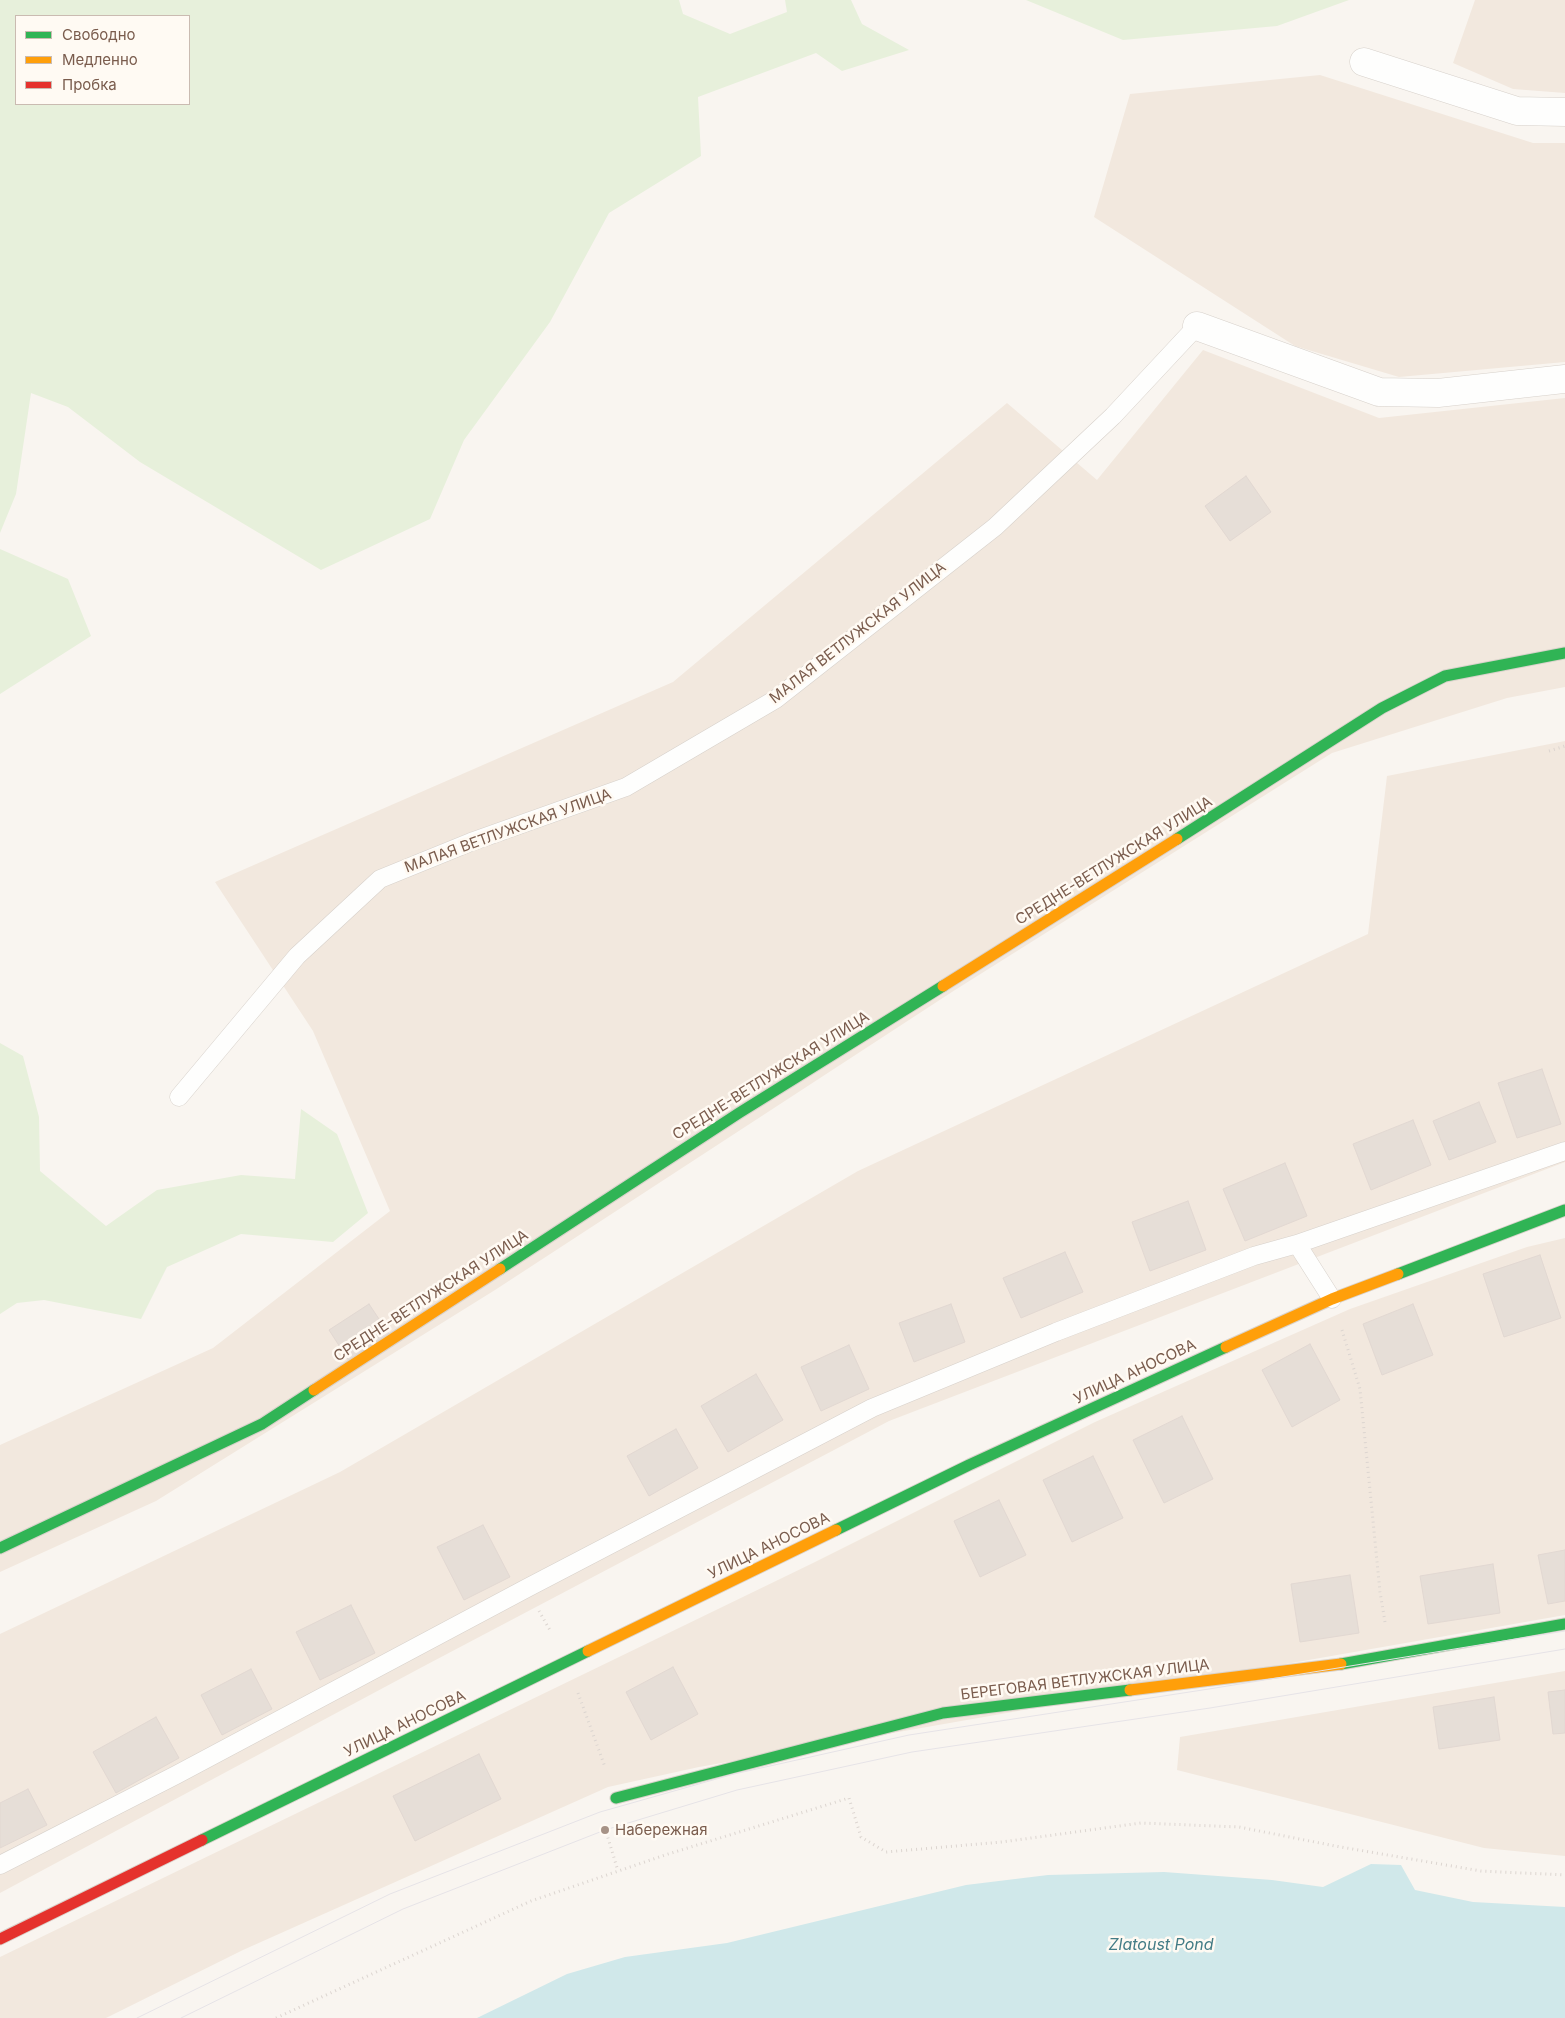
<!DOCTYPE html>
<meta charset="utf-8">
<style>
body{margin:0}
#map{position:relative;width:1565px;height:2018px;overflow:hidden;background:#f9f5f0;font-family:Inter,sans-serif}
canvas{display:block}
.legend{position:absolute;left:15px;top:15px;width:175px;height:90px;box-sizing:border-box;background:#fffaf3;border:1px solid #cabbb1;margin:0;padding:6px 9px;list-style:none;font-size:15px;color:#7a5c4d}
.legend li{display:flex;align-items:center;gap:10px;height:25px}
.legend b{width:25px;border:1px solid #cabbb1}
</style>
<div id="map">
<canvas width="1565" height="2018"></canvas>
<ul class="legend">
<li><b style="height:6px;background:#30b455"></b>Свободно</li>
<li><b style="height:6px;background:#ff9f0a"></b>Медленно</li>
<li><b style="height:6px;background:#e5322d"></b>Пробка</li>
</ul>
</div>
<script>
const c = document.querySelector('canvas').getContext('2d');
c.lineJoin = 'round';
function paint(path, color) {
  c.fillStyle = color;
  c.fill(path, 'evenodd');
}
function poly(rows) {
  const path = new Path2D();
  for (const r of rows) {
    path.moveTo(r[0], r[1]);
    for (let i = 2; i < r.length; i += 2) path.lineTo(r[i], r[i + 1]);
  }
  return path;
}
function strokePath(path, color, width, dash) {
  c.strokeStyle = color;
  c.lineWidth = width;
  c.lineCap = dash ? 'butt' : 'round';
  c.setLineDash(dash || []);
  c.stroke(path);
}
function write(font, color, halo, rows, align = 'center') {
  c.font = font + ' Inter,sans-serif';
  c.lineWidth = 5;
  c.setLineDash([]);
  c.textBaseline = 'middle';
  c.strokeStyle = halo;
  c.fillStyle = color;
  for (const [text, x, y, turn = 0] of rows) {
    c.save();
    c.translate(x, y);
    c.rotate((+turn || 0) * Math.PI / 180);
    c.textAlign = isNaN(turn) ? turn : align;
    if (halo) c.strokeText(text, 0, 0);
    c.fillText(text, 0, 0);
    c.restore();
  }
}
const residential = poly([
 [1475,0,1565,0,1565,93,1513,89,1453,63],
 [1320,75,1533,143,1565,143,1565,362,1399,377,1295,346,1094,217,1130,94],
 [1203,350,1379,418,1565,398,1565,687,1507,698,1332,753,955,990,495,1290,156,1501,0,1572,0,1445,213,1348,390,1211,313,1031,215,882,673,682,1007,403,1097,480],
 [1565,741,1565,1162,889,1421,426,1665,0,1893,0,1634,340,1472,858,1171,1368,934,1387,776],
 [1565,1238,1565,1615,699,1767,608,1787,243,1950,106,2018,0,2018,0,1957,813,1563,1095,1422,1350,1309,1527,1247],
 [1565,1671,1565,1856,1484,1848,1177,1770,1180,1737]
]);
const green = poly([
 [0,0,679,0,683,14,730,34,787,12,785,0,851,0,862,24,909,50,842,71,816,53,698,97,701,156,609,213,550,322,464,440,430,519,321,570,140,462,68,407,31,393,16,494,0,533],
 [16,16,189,16,189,104,16,104],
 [1026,0,1349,0,1277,26,1123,40],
 [0,549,68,579,91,636,0,694],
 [0,1043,23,1056,39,1117,40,1171,106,1226,157,1190,241,1175,295,1179,301,1109,337,1134,368,1213,333,1242,241,1234,167,1267,141,1319,44,1300,17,1303,0,1314]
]);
const water = poly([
 [1371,1864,1401,1865,1415,1890,1473,1902,1565,1907,1565,2018,477,2018,567,1974,625,1957,727,1943,966,1885,1048,1875,1164,1872,1272,1880,1323,1887]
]);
const building = poly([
 [1246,476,1271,512,1230,541,1205,506,1246,476],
 [1542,1069,1561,1124,1517,1138,1498,1083,1542,1069],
 [1479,1102,1496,1142,1449,1160,1433,1121,1479,1102],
 [1413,1120,1431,1165,1371,1190,1353,1144,1413,1120],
 [1285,1163,1307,1216,1245,1241,1223,1189,1285,1163],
 [1188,1201,1206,1250,1150,1271,1132,1222,1188,1201],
 [1065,1252,1083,1292,1021,1318,1003,1278,1065,1252],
 [1540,1255,1561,1318,1504,1337,1483,1274,1540,1255],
 [369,1304,389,1334,349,1361,329,1330,369,1304],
 [951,1304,965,1342,914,1362,899,1323,951,1304],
 [1413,1304,1433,1355,1382,1375,1363,1324,1413,1304],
 [1310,1344,1340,1400,1292,1427,1262,1370,1310,1344],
 [849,1345,869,1389,821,1411,801,1367,849,1345],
 [756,1374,783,1420,728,1452,701,1406,756,1374],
 [1182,1416,1213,1479,1164,1503,1133,1440,1182,1416],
 [676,1429,698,1468,649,1496,627,1456,676,1429],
 [1093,1456,1123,1518,1072,1542,1043,1480,1093,1456],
 [999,1500,1026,1555,980,1577,954,1521,999,1500],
 [483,1525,510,1577,464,1600,437,1547,483,1525],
 [1565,1550,1565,1601,1548,1604,1538,1555,1565,1550],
 [1493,1564,1500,1613,1428,1624,1420,1576,1493,1564],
 [1350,1575,1359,1633,1300,1642,1291,1584,1350,1575],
 [351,1605,375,1653,320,1680,296,1632,351,1605],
 [673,1667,698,1714,651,1740,626,1692,673,1667],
 [251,1669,272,1709,222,1735,201,1695,251,1669],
 [1565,1690,1565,1733,1553,1734,1548,1692,1565,1690],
 [1494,1697,1500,1740,1439,1749,1433,1707,1494,1697],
 [156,1717,179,1758,116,1793,93,1752,156,1717],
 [479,1754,501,1799,415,1841,393,1796,479,1754],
 [28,1789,47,1825,0,1848,0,1803,28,1789]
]);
const path = poly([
 [1549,751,1565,746],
 [1342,1330,1360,1389,1380,1592,1385,1622],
 [539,1611,551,1632],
 [578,1693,605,1767],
 [605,1828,618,1871],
 [276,2018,531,1901,665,1855,849,1798,861,1837,886,1852,1002,1842,1141,1823,1239,1827,1335,1846,1481,1871,1565,1875]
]);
const lane = poly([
 [179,1097,297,956,380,879,471,842,626,787,776,699,995,527,1113,416,1197,326],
 [1297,1244,1565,1151],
 [0,1865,176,1775,527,1588,872,1408,1056,1332,1254,1256,1297,1244,1332,1299]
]);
const street = poly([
 [1364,62,1517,111,1565,112],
 [1197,326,1379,392,1438,393,1565,379]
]);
const fast = poly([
 [1177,839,1382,708,1445,676,1565,653],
 [500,1269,739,1113,943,986],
 [1398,1274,1565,1210],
 [836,1530,969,1465,1226,1347],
 [0,1548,262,1424,314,1390],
 [1341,1664,1565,1624],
 [616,1798,943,1713,1130,1690],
 [202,1840,588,1651]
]);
const slow = poly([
 [943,986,1177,839],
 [1226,1347,1332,1299,1398,1274],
 [314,1390,500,1269],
 [588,1651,836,1530],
 [1130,1690,1341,1664]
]);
const jam = poly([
 [0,1939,202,1840]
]);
const tram = poly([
 [137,2018,390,1894,600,1812,734,1774,909,1735,1209,1689,1565,1631],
 [181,2018,403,1909,605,1830,737,1790,912,1752,1210,1708,1565,1649]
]);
const markers = [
 [605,1830,5,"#a69286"]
];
const streetNames = [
 ["МАЛАЯ ВЕТЛУЖСКАЯ УЛИЦА",858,633,-38],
 ["МАЛАЯ ВЕТЛУЖСКАЯ УЛИЦА",508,831,-20],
 ["СРЕДНЕ-ВЕТЛУЖСКАЯ УЛИЦА",1114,861,-32],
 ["СРЕДНЕ-ВЕТЛУЖСКАЯ УЛИЦА",771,1076,-32],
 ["СРЕДНЕ-ВЕТЛУЖСКАЯ УЛИЦА",431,1296,-33],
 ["УЛИЦА АНОСОВА",1135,1372,-25],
 ["УЛИЦА АНОСОВА",769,1546,-26],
 ["БЕРЕГОВАЯ ВЕТЛУЖСКАЯ УЛИЦА",1085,1680,-7],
 ["УЛИЦА АНОСОВА",405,1724,-26]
];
const poiNames = [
 ["Набережная",615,1830]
];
const waterNames = [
 ["Zlatoust Pond",1161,1945]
];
paint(residential, '#f2e8de');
paint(green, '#e7f0db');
paint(water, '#d0e8ea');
paint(building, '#e6ded7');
strokePath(building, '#e2d8d2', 1);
strokePath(lane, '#d7d1cb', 19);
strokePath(street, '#d7d1cb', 29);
strokePath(fast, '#d9d2cb', 13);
strokePath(slow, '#d9d2cb', 13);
strokePath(jam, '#d9d2cb', 13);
strokePath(path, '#dcd5d0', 3, [1, 4]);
strokePath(lane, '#fefefd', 18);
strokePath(street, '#fefefd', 28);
strokePath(fast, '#30b455', 11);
strokePath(slow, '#ff9f0a', 11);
strokePath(jam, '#e5322d', 11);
strokePath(tram, '#e6e3e7', 1);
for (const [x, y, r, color] of markers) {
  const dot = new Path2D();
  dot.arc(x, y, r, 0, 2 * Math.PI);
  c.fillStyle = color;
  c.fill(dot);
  strokePath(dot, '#fffaf3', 2);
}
write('15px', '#7a5c4d', '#fffaf3', streetNames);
write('15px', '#7a5c4d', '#fffaf3', poiNames, 'left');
write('italic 16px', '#437c86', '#fffaf3', waterNames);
</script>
